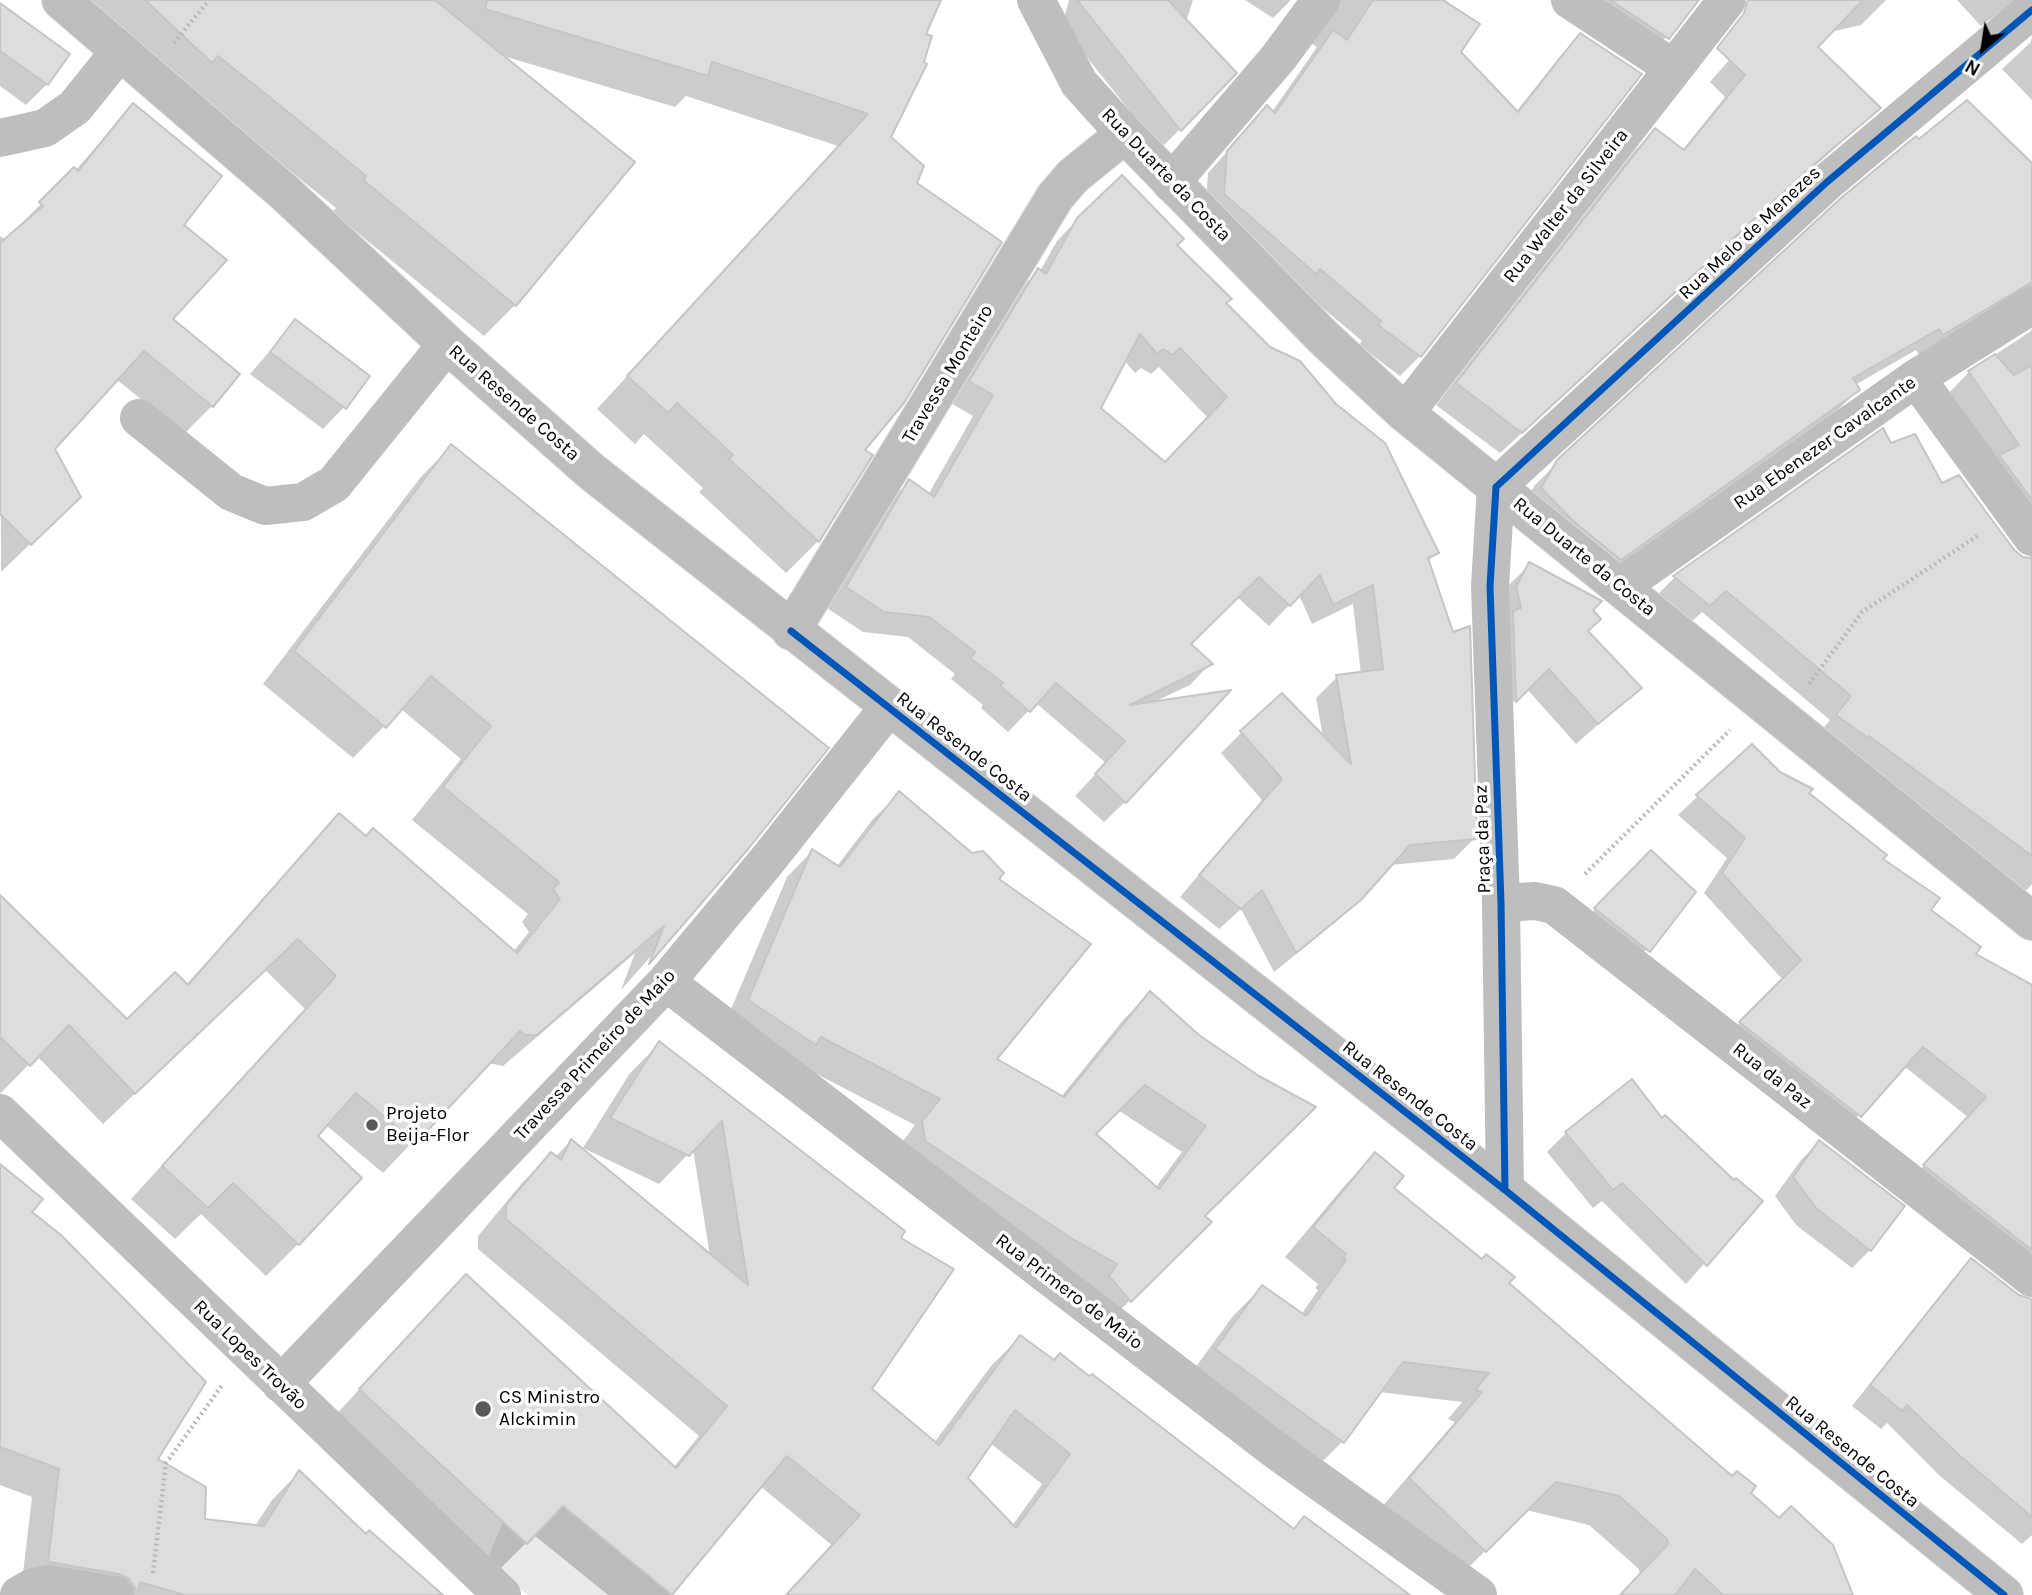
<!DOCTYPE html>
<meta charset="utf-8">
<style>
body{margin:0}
#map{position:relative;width:2032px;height:1595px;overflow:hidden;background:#fff;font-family:Karla,sans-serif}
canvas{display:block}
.north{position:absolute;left:1948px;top:14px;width:70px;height:70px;-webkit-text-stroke:5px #fff;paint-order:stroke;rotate:209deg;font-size:19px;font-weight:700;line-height:28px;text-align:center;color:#000}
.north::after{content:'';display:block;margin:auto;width:24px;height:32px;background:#000;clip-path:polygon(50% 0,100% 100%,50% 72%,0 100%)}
</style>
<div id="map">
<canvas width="2032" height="1595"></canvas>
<div class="north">N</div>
</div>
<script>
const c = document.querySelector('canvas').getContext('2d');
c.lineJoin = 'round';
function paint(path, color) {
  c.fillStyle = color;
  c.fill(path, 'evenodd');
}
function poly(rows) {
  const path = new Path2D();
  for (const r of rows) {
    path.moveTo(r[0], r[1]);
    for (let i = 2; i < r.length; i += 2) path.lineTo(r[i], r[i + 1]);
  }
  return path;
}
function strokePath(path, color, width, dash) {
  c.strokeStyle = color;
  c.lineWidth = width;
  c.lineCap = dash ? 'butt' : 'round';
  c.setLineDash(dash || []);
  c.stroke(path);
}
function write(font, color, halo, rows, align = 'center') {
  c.font = font + ' Karla,sans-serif';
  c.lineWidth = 7;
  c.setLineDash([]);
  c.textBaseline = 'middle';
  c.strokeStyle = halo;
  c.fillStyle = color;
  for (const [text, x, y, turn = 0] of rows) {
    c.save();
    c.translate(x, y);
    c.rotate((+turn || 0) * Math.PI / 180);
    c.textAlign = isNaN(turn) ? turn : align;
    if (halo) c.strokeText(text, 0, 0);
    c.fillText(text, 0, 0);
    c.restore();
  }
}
const green = poly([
 [585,1482,612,1546,672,1595,528,1595,486,1563,503,1522,527,1544]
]);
const shadow = poly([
 [51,0,939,0,923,35,889,137,915,183,863,450,870,455,818,541,786,573,699,492,703,488,644,434,635,444,597,409,838,146,686,96,675,107,500,55,515,305,484,336,332,212,336,208,186,87],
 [1069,0,1193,0,1186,22,1180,129,1160,149,1062,26],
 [1245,0,1291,0,1273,18],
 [1309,0,1440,0,1458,52,1516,112,1561,55,1581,35,1420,356,1400,376,1359,345,1362,341,1299,288,1205,215,1208,173,1267,107,1272,112,1317,47,1312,44],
 [1561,0,1699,0,1648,57],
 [1781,0,1886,0,1861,25,1830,32,1816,48,1879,108,1500,453,1436,405,1634,151,1655,130,1682,151,1725,97,1710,82],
 [1957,0,2032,0,2004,10,1981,26],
 [0,6,47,84,26,105,0,86],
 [2032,35,2032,100,2002,69,2031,42],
 [133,105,181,225,171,319,212,406,184,434,116,379,53,449,50,525,1,572,0,236,5,239,75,171],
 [2032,161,2032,884,2026,891,1846,757,1815,738,1830,720,1702,612,1686,627,1652,600,1674,578,1882,431,1890,445,1941,486,1959,477,2022,558,2031,560,2028,548,1947,395,1969,372,2031,331,2032,327,1920,356,1916,350,1855,385,1858,390,1835,413,1597,581,1519,511,1535,485,1558,462],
 [1078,219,1175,246,1437,552,1427,562,1475,838,1454,859,1390,865,1338,920,1274,972,1241,909,1219,929,1180,897,1262,800,1221,753,1242,732,1323,737,1316,698,1337,677,1361,674,1353,604,1312,624,1299,595,1269,626,1237,597,1188,645,1210,664,1190,685,1154,702,1125,802,1104,822,1075,796,1106,763,1036,703,1008,732,981,708,983,705,951,679,955,674,908,637,863,632,827,608,888,502,909,482,928,495,973,416,949,402,1017,290,1040,271,1057,241],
 [1124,360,1135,373,1141,368,1151,374,1159,367,1208,418,1164,464,1099,409],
 [295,322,344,407,323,429,250,374],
 [451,446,748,847,621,990,635,953,503,1066,488,1063,383,1173,326,1125,315,1137,298,1244,266,1276,201,1214,175,1239,131,1199,305,1009,265,970,103,1124,37,1056,0,1094,0,898,127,1022,186,985,339,815,513,952,529,932,522,922,528,914,412,820,461,759,401,709,353,758,263,684,420,478],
 [1530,564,1591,610,1586,631,1640,688,1576,744,1527,689,1495,720,1508,586],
 [1779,773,1806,793,1881,860,1974,955,2032,997,2032,1288,1905,1186,1969,1118,1904,1066,1840,1135,1721,1042,1783,980,1704,893,1727,858,1678,815,1698,796],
 [899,794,996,879,994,1060,1061,1097,1124,1019,1150,993,1198,1036,1258,1077,1203,1216,1209,1222,1104,1326,897,1149,915,1125,724,1026,787,877,812,851,837,866,873,819],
 [1118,1110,1182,1152,1155,1188,1094,1134],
 [1651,852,1694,892,1632,967,1579,926],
 [659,1044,899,1238,870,1389,934,1443,991,1366,1020,1337,1293,1530,1304,1518,1394,1595,785,1595,833,1546,760,1486,670,1595,608,1595,534,1535,497,1572,332,1419,437,1305,673,1468,699,1436,478,1249,478,1236,522,1183,551,1154,555,1157,571,1141,710,1256,693,1149,659,1184,583,1148,630,1073],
 [990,1443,1042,1484,1012,1526,966,1478],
 [1661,1121,1760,1201,1686,1284,1602,1201,1593,1208,1547,1152,1566,1133],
 [1819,1142,1870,1250,1852,1268,1796,1225,1775,1196,1801,1160],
 [1375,1155,1392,1189,1507,1283,1748,1494,1852,1595,1621,1595,1640,1575,1639,1569,1589,1525,1526,1510,1456,1580,1381,1508,1455,1422,1448,1419,1462,1402,1379,1392,1342,1442,1313,1471,1187,1379,1233,1316,1262,1287,1301,1315,1318,1290,1315,1288,1318,1284,1285,1257,1346,1184],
 [0,1167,30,1212,155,1459,203,1521,255,1526,272,1500,299,1472,366,1535,440,1595,53,1595,21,1590,32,1497,0,1485],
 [1972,1261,2028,1301,2032,1301,2032,1535,2022,1544,1940,1476,1887,1423,1881,1429,1852,1406,1952,1280]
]);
const building = poly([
 [145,0,435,0,635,162,516,306,363,180,366,176,277,103,218,56,212,63,145,0],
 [487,0,941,0,926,34,932,36,924,62,927,64,891,137,924,166,917,183,1002,242,904,403,865,450,873,455,819,542,729,459,733,455,677,403,668,413,627,376,868,114,712,62,708,76,485,9,487,0],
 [1077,0,1168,0,1237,73,1181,131,1077,0],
 [1373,0,1443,0,1480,24,1461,52,1518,112,1580,33,1642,74,1421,357,1378,325,1381,321,1320,269,1316,274,1224,194,1227,151,1267,105,1275,113,1333,30,1347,40,1373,0],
 [1610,0,1699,0,1669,39,1610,0],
 [1748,0,1863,0,1818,47,1881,108,1812,166,1522,433,1456,383,1655,128,1684,150,1745,75,1717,48,1744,13,1748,0],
 [0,3,70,54,48,85,0,51,0,3],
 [1967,100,2032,163,2032,282,1943,335,1939,329,1853,378,1860,390,1621,560,1573,521,1541,488,1557,460,1841,198,1916,136,1919,139,1967,100],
 [133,103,222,176,184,225,227,260,173,319,240,374,213,407,144,351,55,449,81,497,31,545,0,514,0,243,43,206,39,202,74,167,78,171,133,103],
 [1122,175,1184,239,1177,245,1232,299,1226,303,1270,347,1300,361,1336,404,1385,443,1439,553,1428,558,1453,632,1470,626,1477,839,1410,845,1361,900,1296,953,1262,890,1241,909,1199,875,1282,779,1240,731,1282,693,1351,764,1336,675,1383,669,1373,585,1333,605,1320,575,1290,606,1259,577,1191,644,1213,664,1130,705,1231,690,1126,803,1095,774,1125,741,1056,683,1030,712,1000,686,1003,683,970,658,975,652,929,617,884,612,846,587,909,479,934,497,993,395,969,381,1038,268,1046,274,1077,218,1122,175],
 [1140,334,1157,354,1163,349,1173,355,1180,348,1227,397,1165,462,1101,408,1140,334],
 [295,319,370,376,346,409,270,352,295,319],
 [1995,354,2014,375,2032,365,2032,500,1999,455,2019,445,1968,371,1995,354],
 [1883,428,1891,443,1915,434,1942,483,1959,475,2014,550,2023,557,2032,558,2032,856,1869,736,1868,738,1836,715,1851,696,1726,591,1710,606,1673,576,1883,428],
 [451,444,829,748,749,848,649,964,664,926,537,1035,525,1035,520,1031,416,1143,356,1093,318,1136,362,1178,299,1245,233,1183,208,1208,162,1166,336,976,298,939,135,1094,69,1025,30,1066,0,1037,0,895,127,1019,175,972,188,985,339,813,366,836,373,828,517,953,560,899,553,889,559,882,443,787,491,726,431,676,386,728,294,651,451,444],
 [1529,562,1602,601,1593,610,1601,619,1588,631,1642,688,1598,724,1549,669,1516,702,1513,611,1521,608,1516,587,1529,562],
 [1752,744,1780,772,1813,789,1809,793,1887,855,1883,859,1940,898,1931,910,1981,947,1976,954,2032,985,2032,1250,1923,1165,1986,1097,1923,1047,1861,1117,1739,1022,1801,960,1722,873,1745,838,1696,795,1752,744],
 [899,791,972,853,983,851,1004,873,999,879,1091,944,997,1059,1064,1097,1150,991,1199,1035,1259,1076,1316,1107,1205,1216,1212,1222,1131,1302,1109,1276,1117,1264,1071,1238,925,1141,922,1121,940,1099,821,1037,816,1045,748,1000,812,849,840,867,899,791],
 [1145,1085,1206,1126,1159,1189,1096,1134,1145,1085],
 [1651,850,1696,892,1650,952,1594,908,1651,850],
 [659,1041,905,1231,901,1238,954,1269,872,1389,939,1445,1020,1335,1054,1360,1060,1353,1089,1376,1092,1374,1294,1529,1304,1516,1410,1595,786,1595,860,1515,787,1456,672,1595,563,1506,527,1544,359,1389,466,1274,676,1468,727,1406,506,1219,506,1205,551,1152,561,1160,571,1139,748,1285,722,1121,689,1156,610,1118,659,1041],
 [1015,1410,1070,1454,1016,1528,968,1478,1015,1410],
 [1632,1079,1662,1118,1665,1115,1734,1180,1736,1178,1763,1201,1707,1266,1622,1183,1613,1190,1565,1132,1632,1079],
 [1819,1140,1905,1206,1871,1251,1817,1209,1793,1177,1819,1140],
 [1375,1152,1404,1176,1394,1188,1482,1259,1486,1254,1515,1277,1509,1283,1732,1476,1737,1471,1756,1486,1751,1493,1779,1518,1791,1506,1833,1545,1853,1595,1723,1595,1695,1569,1675,1595,1620,1595,1668,1544,1667,1539,1619,1496,1556,1482,1486,1552,1409,1478,1482,1392,1475,1390,1489,1373,1403,1362,1344,1443,1215,1349,1262,1285,1306,1316,1346,1260,1343,1258,1346,1254,1313,1227,1375,1152],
 [0,1164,43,1199,32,1212,61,1235,206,1382,158,1459,206,1487,205,1519,264,1526,299,1470,366,1534,369,1530,443,1595,184,1595,140,1582,139,1590,136,1590,129,1579,119,1574,48,1562,59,1469,0,1447,0,1164],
 [1971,1258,2019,1295,2032,1299,2032,1517,1960,1456,1907,1405,1902,1411,1870,1385,1971,1258]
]);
const path = poly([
 [174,43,209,0],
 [1809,684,1862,612,1979,535],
 [1585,874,1730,730],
 [153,1573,166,1463,223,1384]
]);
const minor = poly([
 [1036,0,1079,83,1125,134],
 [1570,0,1673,68],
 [0,138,45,128,75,107,120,51],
 [1171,183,1279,57,1321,0],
 [1916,378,2032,537],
 [1405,413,1727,0],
 [139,418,231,492,265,506,303,502,334,484,447,344],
 [1621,586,1916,378,2032,305],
 [1501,903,1535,901,1554,905,2032,1278],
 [666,982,1274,1449,1478,1595],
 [0,1113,502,1595],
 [1505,1190,1501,903,1490,586,1496,487,1827,182,2032,10],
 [281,1384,666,982,766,862,888,708],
 [19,1595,33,1587,49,1584,115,1595]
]);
const major = poly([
 [61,0,284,192,447,344,592,472,1505,1190,2004,1595],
 [791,631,1055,197,1073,176,1125,134,1323,337,1405,413,2032,921]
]);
const cycleway = poly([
 [791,631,1505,1190,2004,1595],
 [1505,1190,1501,903,1490,586,1496,487,1827,182,2032,10]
]);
const markers = [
 [372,1125,7,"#595959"],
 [483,1409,9,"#595959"]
];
const streetNames = [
 ["Rua Duarte da Costa",1166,175,46],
 ["Rua Walter da Silveira",1566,206,-52],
 ["Rua Melo de Menezes",1750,233,-43],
 ["Travessa Monteiro",948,374,-59],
 ["Rua Resende Costa",514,403,41],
 ["Rua Ebenezer Cavalcante",1825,443,-35],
 ["Rua Duarte da Costa",1584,557,39],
 ["Rua Resende Costa",964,747,38],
 ["Praça da Paz",1483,839,-92],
 ["Travessa Primeiro de Maio",595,1055,-47],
 ["Rua da Paz",1772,1076,38],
 ["Rua Resende Costa",1410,1096,38],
 ["Rua Primero de Maio",1069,1292,37],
 ["Rua Lopes Trovão",250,1355,44],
 ["Rua Resende Costa",1852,1452,39]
];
const poiNames = [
 ["Projeto",386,1114],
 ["Beija-Flor",386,1136],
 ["CS Ministro",499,1398],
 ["Alckimin",499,1420]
];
paint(green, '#eaeaea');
paint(shadow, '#0003');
paint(building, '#ddd');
strokePath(building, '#c5c5c5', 2);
strokePath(major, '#dbdbdb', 40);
strokePath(path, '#b8b8b8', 4.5, [2, 3.5]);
strokePath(minor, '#bebebe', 38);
strokePath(major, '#bdbdbd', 38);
strokePath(cycleway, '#0057b8', 7);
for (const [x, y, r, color] of markers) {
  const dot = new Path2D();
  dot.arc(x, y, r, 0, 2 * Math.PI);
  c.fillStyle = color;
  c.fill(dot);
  strokePath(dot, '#fff', 2.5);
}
write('19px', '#000', '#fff', streetNames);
write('19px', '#000', '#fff', poiNames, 'left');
</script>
